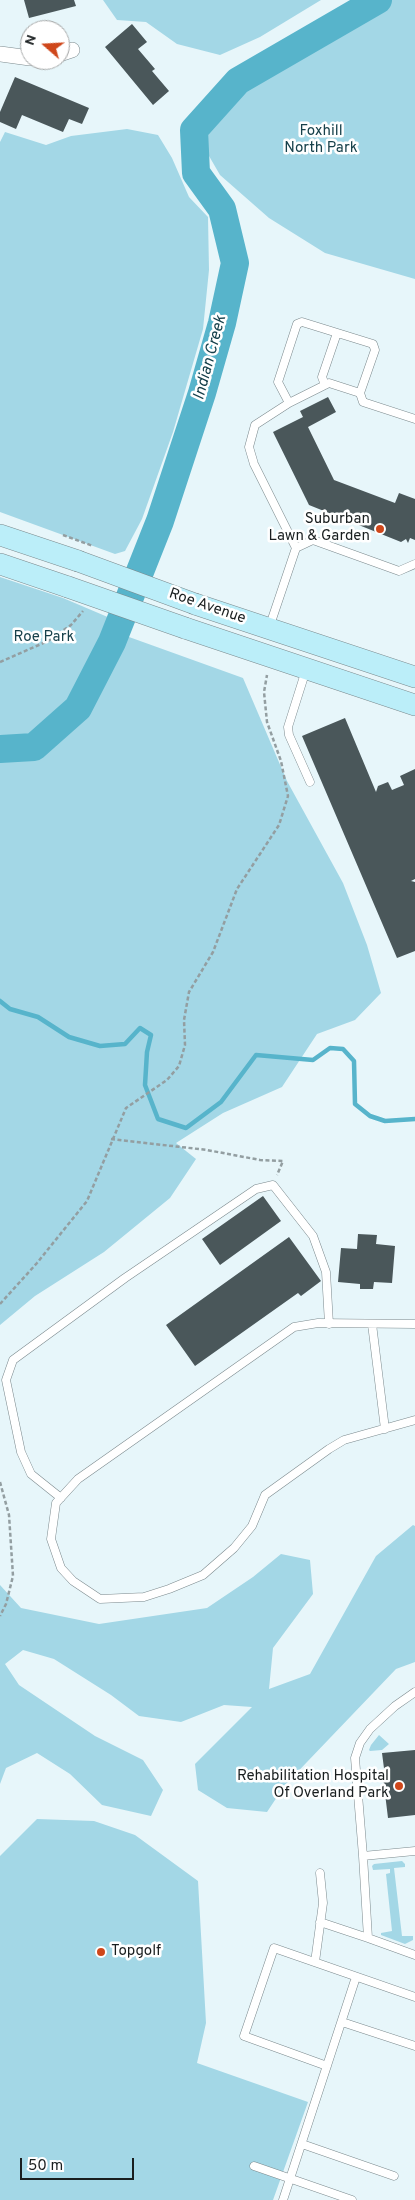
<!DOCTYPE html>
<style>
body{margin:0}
#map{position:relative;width:415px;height:2200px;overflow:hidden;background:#e7f6fa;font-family:Overpass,sans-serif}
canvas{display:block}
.north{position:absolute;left:20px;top:20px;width:50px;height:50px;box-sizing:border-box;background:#fff;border:1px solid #a3a5a5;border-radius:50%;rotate:289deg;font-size:14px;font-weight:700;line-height:20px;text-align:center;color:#191e1f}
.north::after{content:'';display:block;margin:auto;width:18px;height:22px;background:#cf471b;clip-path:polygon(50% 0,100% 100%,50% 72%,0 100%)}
.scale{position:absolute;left:20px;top:2158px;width:114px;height:22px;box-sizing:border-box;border:2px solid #191e1f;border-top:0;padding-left:6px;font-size:15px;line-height:18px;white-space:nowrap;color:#191e1f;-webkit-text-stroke:4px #fff;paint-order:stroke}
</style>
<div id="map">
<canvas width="415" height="2200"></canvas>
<div class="north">N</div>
<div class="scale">50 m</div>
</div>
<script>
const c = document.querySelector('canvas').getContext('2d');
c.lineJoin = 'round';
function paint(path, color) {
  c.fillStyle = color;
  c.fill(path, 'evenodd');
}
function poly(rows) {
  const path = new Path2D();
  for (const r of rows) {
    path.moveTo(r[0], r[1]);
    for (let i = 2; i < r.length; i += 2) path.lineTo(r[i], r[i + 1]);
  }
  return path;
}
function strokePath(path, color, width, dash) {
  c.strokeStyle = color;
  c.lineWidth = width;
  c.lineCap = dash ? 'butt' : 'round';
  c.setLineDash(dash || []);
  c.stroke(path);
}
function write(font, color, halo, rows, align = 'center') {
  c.font = font + ' Overpass,sans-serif';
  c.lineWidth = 5;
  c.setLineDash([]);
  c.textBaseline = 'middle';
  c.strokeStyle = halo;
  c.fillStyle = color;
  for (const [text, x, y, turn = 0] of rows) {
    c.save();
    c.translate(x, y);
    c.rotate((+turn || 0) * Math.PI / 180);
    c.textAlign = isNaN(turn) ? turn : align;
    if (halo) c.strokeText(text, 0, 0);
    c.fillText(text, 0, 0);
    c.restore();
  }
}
const green = poly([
 [103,0,321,0,260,37,220,55,177,44,146,22,117,20],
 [378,0,415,0,415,279,325,253,269,218,220,175,194,130,238,81],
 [127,129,158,135,172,158,189,197,208,217,209,270,203,329,173,432,142,519,125,551,115,554,0,512,0,142,5,132,46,145,71,136],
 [0,577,63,598,110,618,104,628,243,678,287,781,343,883,367,945,381,993,355,1020,317,1034,282,1087,223,1113,176,1143,196,1159,170,1198,104,1252,35,1296,0,1325],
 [413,1525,415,1526,415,1662,396,1669,285,1785,267,1812,227,1808,198,1790,195,1764,252,1707,224,1705,181,1722,139,1716,111,1695,54,1659,23,1650,5,1664,19,1685,95,1736,143,1760,163,1790,151,1816,102,1805,70,1774,37,1753,6,1768,0,1784,0,1585,21,1608,99,1624,207,1608,253,1577,281,1554,310,1560,313,1594,273,1648,269,1689,310,1674,376,1556],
 [379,1735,389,1744,382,1750,370,1751,369,1750,371,1745],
 [37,1819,94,1821,135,1835,198,1881,206,2023,197,2063,308,2102,273,2200,0,2200,0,1856],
 [402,1861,405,1864,405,1867,394,1868,402,1936,413,1936,413,1940,405,1944,381,1935,381,1933,392,1931,386,1874,390,1873,390,1869,373,1870,372,1866,374,1864]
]);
const stream = poly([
 [0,1001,10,1009,38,1017,69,1037,100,1046,125,1044,140,1028,151,1035,147,1052,145,1085,158,1119,186,1128,221,1102,256,1055,313,1060,330,1048,343,1049,354,1061,355,1104,370,1116,385,1121,415,1119]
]);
const river = poly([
 [0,749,34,747,78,708,112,642,160,521,202,393,222,323,235,263,222,209,196,173,194,130,238,81,378,0]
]);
const building = poly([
 [24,0,74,0,76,6,29,18],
 [132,24,147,42,138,49,155,69,152,71,169,91,153,105,105,47],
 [15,77,89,108,82,124,69,119,63,132,22,115,16,129,0,122,0,112],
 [328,397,336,412,308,427,334,480,395,503,399,493,415,499,415,540,410,538,408,543,406,539,401,542,309,505,273,432,303,417,300,411],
 [345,718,376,792,378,786,388,782,392,790,404,785,400,776,415,769,415,879,411,881,415,882,415,951,397,958,302,736],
 [263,1196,281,1221,220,1265,202,1239],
 [358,1234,377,1235,376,1244,395,1246,392,1283,374,1282,373,1289,360,1289,360,1284,338,1282,341,1248,357,1249],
 [289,1237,321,1281,301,1296,298,1293,195,1366,166,1325],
 [415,1750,415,1815,388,1818,383,1777,385,1776,382,1753]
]);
const path = poly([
 [63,535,93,546],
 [0,662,48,641,71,625,83,611],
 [111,1139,207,1150,260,1160,283,1161,277,1175],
 [0,1304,37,1263,87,1201,126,1108,167,1080,179,1066,185,1045,184,1020,189,992,213,952,237,889,279,825,288,796,281,761,267,722,264,692,267,675],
 [0,1482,9,1515,13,1576,6,1604,0,1616]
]);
const service = poly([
 [325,385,322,377,337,333],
 [289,403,329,383,360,393],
 [296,548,313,540,399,571,415,564],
 [269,628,296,548,254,464,249,447,255,425,289,403,278,382,297,324,302,322,373,344,375,350,360,393,363,402,415,419],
 [306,670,288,727,289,735,310,782],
 [372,1324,385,1429],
 [415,1324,318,1323,294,1327,78,1479,56,1503,51,1539,61,1568,73,1581,100,1599,144,1597,169,1589,203,1575,234,1548,252,1526,265,1495,329,1449,344,1440,415,1420],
 [61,1498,31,1474,21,1452,6,1380,13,1360,125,1278,256,1189,273,1185,313,1236,326,1272,329,1324],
 [415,1692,395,1706,370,1729,360,1743,355,1758,363,1856,415,1851],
 [363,1856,368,1938,415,1955],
 [320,1922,368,1938],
 [315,1962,323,1903,320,1873],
 [342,2022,415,2046],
 [327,2066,244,2036,274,1948,415,1997],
 [302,2144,394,2176],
 [254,2166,352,2200],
 [283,2200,356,1977]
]);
const minor = poly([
 [0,54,30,58],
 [60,54,72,50]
]);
const secondary = poly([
 [0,535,78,561],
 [0,564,68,587],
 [195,604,415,677],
 [185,628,415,705]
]);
const secondaryBridge = poly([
 [78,561,195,604],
 [68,587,185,628]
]);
const markers = [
 [380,529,5,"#cf471b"],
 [399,1786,5,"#cf471b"],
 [101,1952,5,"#cf471b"]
];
const parkNames = [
 ["Foxhill",321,132],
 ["North Park",321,149],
 ["Roe Park",44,638]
];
const poiNames = [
 ["Suburban",370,520],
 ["Lawn & Garden",370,537],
 ["Rehabilitation Hospital",389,1777],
 ["Of Overland Park",389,1794],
 ["Topgolf",111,1952,"left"]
];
const streetNames = [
 ["Roe Avenue",207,607,19]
];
const waterNames = [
 ["Indian Creek",211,358,-75]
];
paint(green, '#a3d7e6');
strokePath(stream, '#57b4cb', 4.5);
strokePath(river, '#57b4cb', 28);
paint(building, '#4a575a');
strokePath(service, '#7b898d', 9);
strokePath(minor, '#7b898d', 16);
strokePath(secondary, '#7b898d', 22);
strokePath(path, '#939ea1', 2.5, [4, 2.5]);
strokePath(service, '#fff', 8);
strokePath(minor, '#fff', 15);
strokePath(secondary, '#bbeef9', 21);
strokePath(secondaryBridge, '#7b898d', 22, []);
strokePath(secondaryBridge, '#bbeef9', 21);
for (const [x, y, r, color] of markers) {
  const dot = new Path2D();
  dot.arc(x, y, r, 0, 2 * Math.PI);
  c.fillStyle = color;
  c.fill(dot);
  strokePath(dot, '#fff', 2);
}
write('15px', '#17414b', '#fff', parkNames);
write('15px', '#191e1f', '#fff', poiNames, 'right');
write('15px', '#191e1f', '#fff', streetNames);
write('italic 16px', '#16404b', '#fff', waterNames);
</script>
